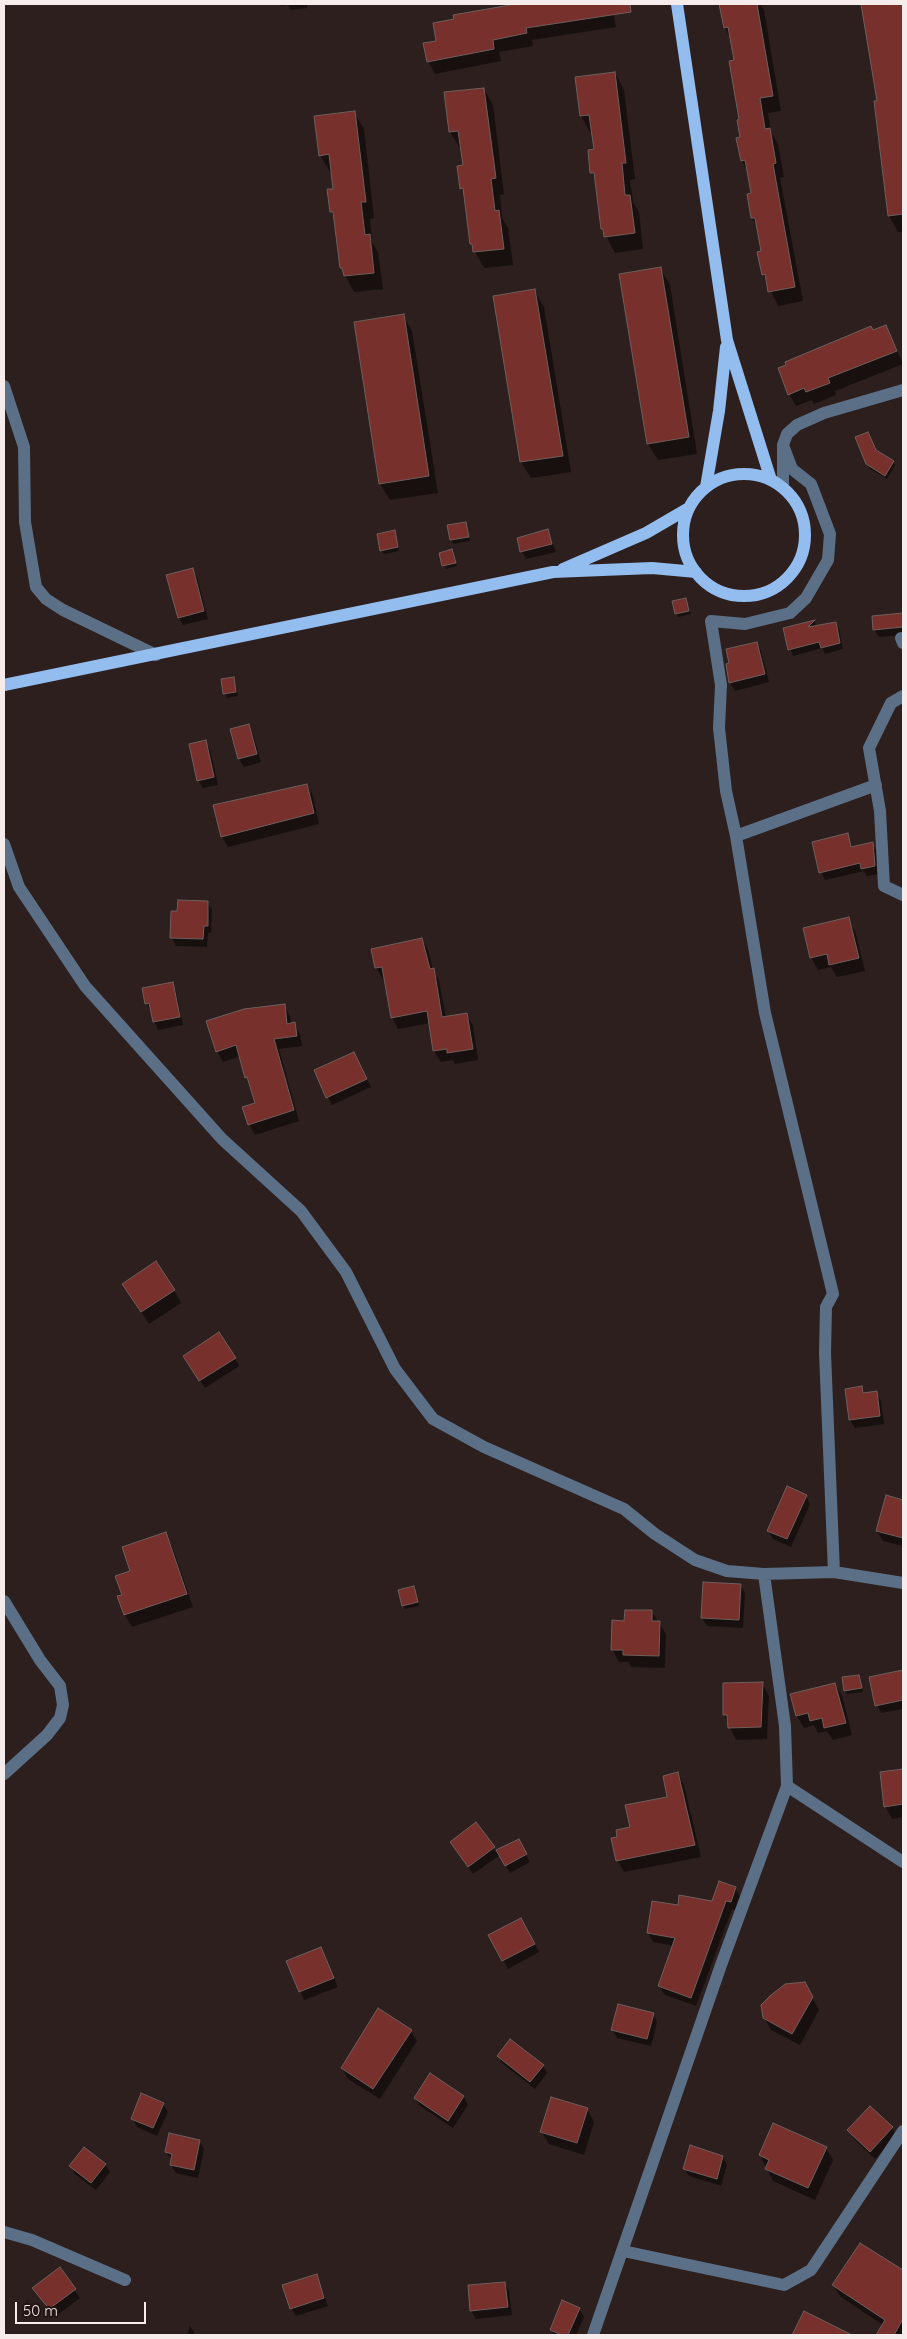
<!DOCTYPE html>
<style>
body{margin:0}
#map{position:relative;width:907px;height:2339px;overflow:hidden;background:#2c1f1d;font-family:Quicksand,sans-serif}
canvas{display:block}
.frame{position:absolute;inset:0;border:5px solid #f6eceb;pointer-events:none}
.scale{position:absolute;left:15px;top:2302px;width:131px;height:22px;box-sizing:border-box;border:2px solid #f6eceb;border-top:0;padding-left:6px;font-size:15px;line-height:18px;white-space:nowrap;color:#f6eceb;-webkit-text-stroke:4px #221514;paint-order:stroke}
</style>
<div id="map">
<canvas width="907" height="2339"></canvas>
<div class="frame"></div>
<div class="scale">50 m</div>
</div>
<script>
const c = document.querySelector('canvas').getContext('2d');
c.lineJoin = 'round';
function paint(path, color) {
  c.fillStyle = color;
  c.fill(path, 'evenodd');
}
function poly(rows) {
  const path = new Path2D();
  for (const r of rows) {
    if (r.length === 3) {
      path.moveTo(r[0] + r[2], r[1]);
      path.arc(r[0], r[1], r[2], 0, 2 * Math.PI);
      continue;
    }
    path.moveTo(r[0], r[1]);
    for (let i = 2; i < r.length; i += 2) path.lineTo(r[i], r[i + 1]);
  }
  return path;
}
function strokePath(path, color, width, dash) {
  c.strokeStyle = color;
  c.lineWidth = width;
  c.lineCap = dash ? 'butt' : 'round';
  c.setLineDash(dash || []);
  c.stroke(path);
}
const shadow = poly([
 [280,4,307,4,307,8,291,10,288,5,281,6],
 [532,4,612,4,616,27,532,40,533,46,499,52,501,61,435,74,428,61,455,20,455,16],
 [721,4,760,4,764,10,781,111,768,113,771,132,778,144,784,177,780,178,803,301,778,306,763,274,763,252,759,229,752,218,748,195,752,194,748,172,742,161,736,61,732,41,725,28],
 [862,4,903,4,903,232,898,232,889,216,879,102],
 [615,73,624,90,635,179,630,180,633,202,639,212,643,249,615,253,602,228,596,181,592,173,595,150,593,132,590,132,581,116],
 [484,89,493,105,504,194,500,195,502,218,508,228,513,265,484,268,471,244,466,196,461,188,464,166,462,148,460,148,450,132],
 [354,113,364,129,374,218,370,219,372,242,378,252,383,289,354,292,341,268,335,219,331,212,334,190,332,171,330,172,320,155],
 [660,268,670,285,697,454,658,460,648,444],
 [534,290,544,307,571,472,531,478,521,462,494,297],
 [403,315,412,331,438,493,390,500,380,484],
 [886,326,903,364,835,391,836,395,814,404,812,400,796,406,789,394,873,332],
 [876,452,893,462,895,465,887,479,869,468,867,464],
 [466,524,470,541,453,544,449,526],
 [548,531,556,552,526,559,522,552],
 [394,532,399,551,384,554,381,550],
 [452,550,457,566,446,569,441,554],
 [192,569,197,577,208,619,183,625,179,618],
 [685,599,691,614,678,617,673,602],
 [903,614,903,635,879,637,874,629,873,617],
 [814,621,817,627,836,623,839,629,843,649,825,654,822,648,793,656,784,629],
 [757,643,761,651,769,682,735,691,730,683],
 [234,678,238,696,227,698,223,680],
 [249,726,253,734,261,762,244,767,239,759,232,730],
 [206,742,210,750,218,785,203,788,198,780],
 [307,785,313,796,319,824,228,847,222,837],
 [847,835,853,848,872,844,877,852,879,874,867,876,864,871,825,880,821,872],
 [208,902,212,910,211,933,208,933,207,947,176,946,172,938],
 [848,919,855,931,865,971,837,977,831,967,818,970,811,957],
 [422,939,428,950,433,970,439,981,446,1018,467,1015,473,1026,478,1060,455,1064,453,1060,441,1062,434,1051,430,1023,398,1029,392,1017,385,979,383,979,376,968,372,950],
 [172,983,176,991,183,1025,158,1030,147,1003],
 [284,1005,290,1016,291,1024,294,1024,300,1034,302,1046,279,1049,299,1121,255,1135,249,1124,257,1104,241,1056,223,1062,217,1051],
 [358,1061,371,1087,332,1105,328,1097],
 [174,1290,181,1303,149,1324,131,1296],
 [235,1358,239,1366,205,1388,189,1364],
 [861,1388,865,1394,876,1393,881,1401,884,1424,855,1428,850,1420,847,1390],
 [806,1496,810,1504,791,1547,773,1539,768,1531],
 [887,1497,903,1501,903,1546,883,1541,877,1531],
 [165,1534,172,1546,193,1607,132,1627,125,1615,123,1595],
 [740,1585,745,1593,743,1628,707,1626,702,1618],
 [414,1588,419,1606,405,1609,403,1605],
 [652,1612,666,1634,665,1668,631,1667,629,1662,619,1662,612,1649,626,1622],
 [903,1671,903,1709,881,1713,877,1705,871,1678],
 [859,1676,863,1692,847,1694,845,1691],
 [762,1683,769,1696,767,1739,736,1740,724,1715],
 [835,1684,842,1696,852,1735,833,1740,827,1731,818,1733,814,1725,804,1728,797,1716,792,1695],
 [903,1770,903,1817,892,1819,885,1806,881,1773],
 [678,1774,684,1785,701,1857,624,1872,617,1860,619,1837,669,1798],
 [476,1824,496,1852,518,1840,530,1862,510,1873,500,1855,473,1874,451,1843],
 [735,1888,741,1898,736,1911,732,1909,696,2006,665,1995,659,1986,674,1946,653,1942,648,1933,713,1902],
 [521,1919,539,1952,508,1969,490,1936],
 [321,1948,338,1987,304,2000,288,1962],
 [804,1983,819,2010,800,2045,771,2030,764,2017],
 [653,2014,657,2022,651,2046,617,2038,612,2029],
 [411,2031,417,2041,380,2099,348,2079,342,2068],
 [498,2056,543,2065,547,2073,535,2089,503,2064],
 [431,2075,464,2097,468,2105,453,2128,420,2106,415,2098],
 [163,2104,168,2112,157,2136,137,2127,133,2119],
 [870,2108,892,2128,896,2136,875,2159,856,2141,851,2133],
 [587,2109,594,2122,584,2155,549,2144,542,2132],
 [199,2141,204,2149,198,2178,176,2173,171,2165,172,2160,166,2152],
 [826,2148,833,2160,815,2200,773,2181,760,2155],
 [723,2157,727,2165,721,2186,689,2176,684,2168],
 [105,2164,110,2172,96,2190,75,2174,71,2166],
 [60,2269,80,2298,55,2317,39,2296],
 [897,2269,903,2271,903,2335,888,2335,883,2325,841,2297,833,2285],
 [316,2275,328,2306,296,2316,291,2308],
 [505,2283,509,2291,512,2315,476,2319,471,2311],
 [579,2309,584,2317,576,2335,554,2335,551,2330],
 [805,2313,849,2335,793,2335],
 [190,2326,194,2332,194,2335,187,2335]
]);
const building = poly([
 [516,4,630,4,631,12,526,28,527,33,493,40,494,49,427,62,423,43,436,41,433,23,454,19,453,15,516,4],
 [719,4,757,4,773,96,760,98,765,129,770,128,776,163,773,164,795,287,768,292,765,274,762,275,757,252,761,251,755,218,751,218,747,194,751,193,745,160,741,161,736,138,740,137,737,120,739,119,729,61,734,60,728,27,724,28,719,4],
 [861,4,903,4,903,214,888,216,874,101,877,101,861,4],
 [615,72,626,163,622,163,625,195,630,195,635,233,604,237,603,229,601,229,594,173,590,173,588,150,594,149,589,115,580,116,575,77,615,72],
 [484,88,496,178,491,179,495,211,499,210,504,249,473,252,472,244,470,244,463,188,460,189,457,166,463,165,458,131,449,132,444,92,484,88],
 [355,111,366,202,361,202,365,235,370,234,374,273,344,276,342,268,340,268,333,212,330,212,327,189,333,189,329,154,319,156,314,116,355,111],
 [661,267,689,437,647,444,619,274,661,267],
 [535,289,563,456,520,462,493,296,535,289],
 [404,314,429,476,379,484,354,322,404,314],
 [886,325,897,351,828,378,830,383,806,392,804,388,788,395,778,368,786,365,785,362,871,326,873,330,886,325],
 [868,432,876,450,894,461,885,476,866,464,855,437,868,432],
 [466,522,469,537,450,540,447,525,466,522],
 [548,529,552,544,520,552,517,538,548,529],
 [395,530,398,547,380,551,377,534,395,530],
 [452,549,456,563,442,566,439,553,452,549],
 [193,568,204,611,178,618,166,575,193,568],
 [686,598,689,611,675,614,672,601,686,598],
 [903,613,903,627,873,630,872,616,903,613],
 [815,620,808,627,836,622,840,643,821,648,819,642,788,650,783,628,815,620],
 [757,642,765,674,729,683,726,664,729,663,726,649,757,642],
 [234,677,236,692,223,694,221,679,234,677],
 [249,724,257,754,238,759,230,729,249,724],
 [206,740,214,777,197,781,189,744,206,740],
 [307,784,314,813,221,837,213,805,307,784],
 [848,833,851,847,873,842,875,866,861,869,860,863,819,873,812,842,848,833],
 [178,900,208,901,208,926,204,926,203,939,170,938,171,911,177,911,178,900],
 [849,917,859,958,829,965,827,954,810,958,803,928,849,917],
 [422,938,430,969,434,968,442,1017,467,1013,473,1049,447,1053,447,1049,433,1051,427,1011,391,1018,382,967,375,968,371,949,422,938],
 [173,982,180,1017,153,1022,149,1003,145,1004,142,988,173,982],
 [285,1004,287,1024,295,1022,297,1036,274,1039,294,1110,248,1125,242,1107,255,1103,247,1077,245,1078,236,1045,216,1052,206,1021,244,1009,285,1004],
 [354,1052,367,1079,326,1098,314,1070,354,1052],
 [156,1261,175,1290,141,1312,122,1284,156,1261],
 [219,1332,236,1358,199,1381,183,1356,219,1332],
 [862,1386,863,1393,877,1391,880,1416,849,1420,845,1389,862,1386],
 [787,1486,807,1495,787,1539,767,1531,787,1486],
 [886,1495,903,1500,903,1538,876,1531,886,1495],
 [166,1532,187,1594,124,1615,117,1596,122,1595,115,1576,130,1571,122,1547,166,1532],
 [703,1582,741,1584,739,1620,701,1618,703,1582],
 [414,1586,418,1602,402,1606,398,1590,414,1586],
 [625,1610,652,1610,652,1621,660,1621,659,1656,623,1655,623,1650,611,1650,612,1620,624,1621,625,1610],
 [903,1670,903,1700,875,1706,869,1677,903,1670],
 [859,1675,862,1688,844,1691,842,1677,859,1675],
 [763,1682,761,1727,728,1728,727,1715,723,1715,723,1683,763,1682],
 [835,1683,846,1723,824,1728,822,1718,810,1721,808,1713,796,1716,790,1694,835,1683],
 [903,1769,903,1804,884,1807,880,1772,903,1769],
 [678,1772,695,1845,616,1861,611,1838,617,1837,616,1830,630,1827,625,1805,667,1797,663,1776,678,1772],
 [476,1822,495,1847,468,1867,450,1842,476,1822],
 [519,1839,527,1854,505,1866,496,1850,519,1839],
 [719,1881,736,1887,731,1902,726,1901,691,1998,658,1986,675,1938,647,1933,652,1901,678,1905,679,1895,712,1901,719,1881],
 [521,1918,535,1944,502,1961,488,1935,521,1918],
 [321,1947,334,1978,299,1992,286,1961,321,1947],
 [805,1982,813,1997,792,2034,763,2018,761,2005,770,1996,785,1984,805,1982],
 [618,2004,654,2013,647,2039,611,2030,618,2004],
 [378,2008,412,2030,373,2089,341,2068,378,2008],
 [510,2039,544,2065,530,2082,497,2056,510,2039],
 [430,2073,464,2096,448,2121,414,2098,430,2073],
 [141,2093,164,2103,153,2128,131,2119,141,2093],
 [551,2097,588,2108,577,2143,540,2132,551,2097],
 [870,2106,893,2127,870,2152,847,2130,870,2106],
 [773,2123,827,2147,808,2188,765,2169,769,2160,759,2155,773,2123],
 [169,2133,200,2140,194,2170,170,2165,172,2154,165,2152,169,2133],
 [690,2145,723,2156,717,2179,683,2169,690,2145],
 [84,2147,106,2164,91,2183,69,2166,84,2147],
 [860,2243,903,2270,903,2319,894,2335,876,2335,885,2320,832,2285,860,2243],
 [60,2267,76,2289,49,2309,32,2288,60,2267],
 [317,2274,324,2298,290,2309,282,2285,317,2274],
 [505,2282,508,2307,470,2311,468,2285,505,2282],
 [562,2300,580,2308,568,2335,562,2335,550,2330,562,2300],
 [804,2311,852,2335,792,2335,804,2311]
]);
const minor = poly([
 [4,386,24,447,25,522,36,587,46,599,63,610,156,655],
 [783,445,792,469,811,484,830,534,828,560,806,598,790,613,745,624,711,621,721,685,719,728,726,791,736,836,765,1013,833,1294,826,1307,825,1353,834,1572],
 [783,487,783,445,787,434,797,425,824,413,903,390],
 [901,638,903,643],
 [903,696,891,703,869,748,880,811,884,886,903,895],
 [736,836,876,785],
 [4,844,19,887,85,986,222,1139,301,1211,346,1272,395,1369,433,1419,484,1447,624,1509,655,1534,695,1560,727,1571,764,1574,834,1572,903,1583],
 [4,1601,40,1660,60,1686,63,1705,60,1718,47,1735,4,1774],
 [787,1786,903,1862],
 [4,2232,32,2240,125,2280],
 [623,2251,784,2285,811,2270,903,2131],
 [593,2335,721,1965,787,1786,785,1726,764,1574]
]);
const major = poly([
 [677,4,727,340,771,480],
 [744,535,61],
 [706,487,719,411,726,347],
 [563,569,646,533,689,508],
 [4,685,553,572,652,568,696,572]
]);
paint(shadow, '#0007');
paint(building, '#77302b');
strokePath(building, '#6f5f5d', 1);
strokePath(minor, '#5b6f87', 12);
strokePath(major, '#93bcef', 12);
</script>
